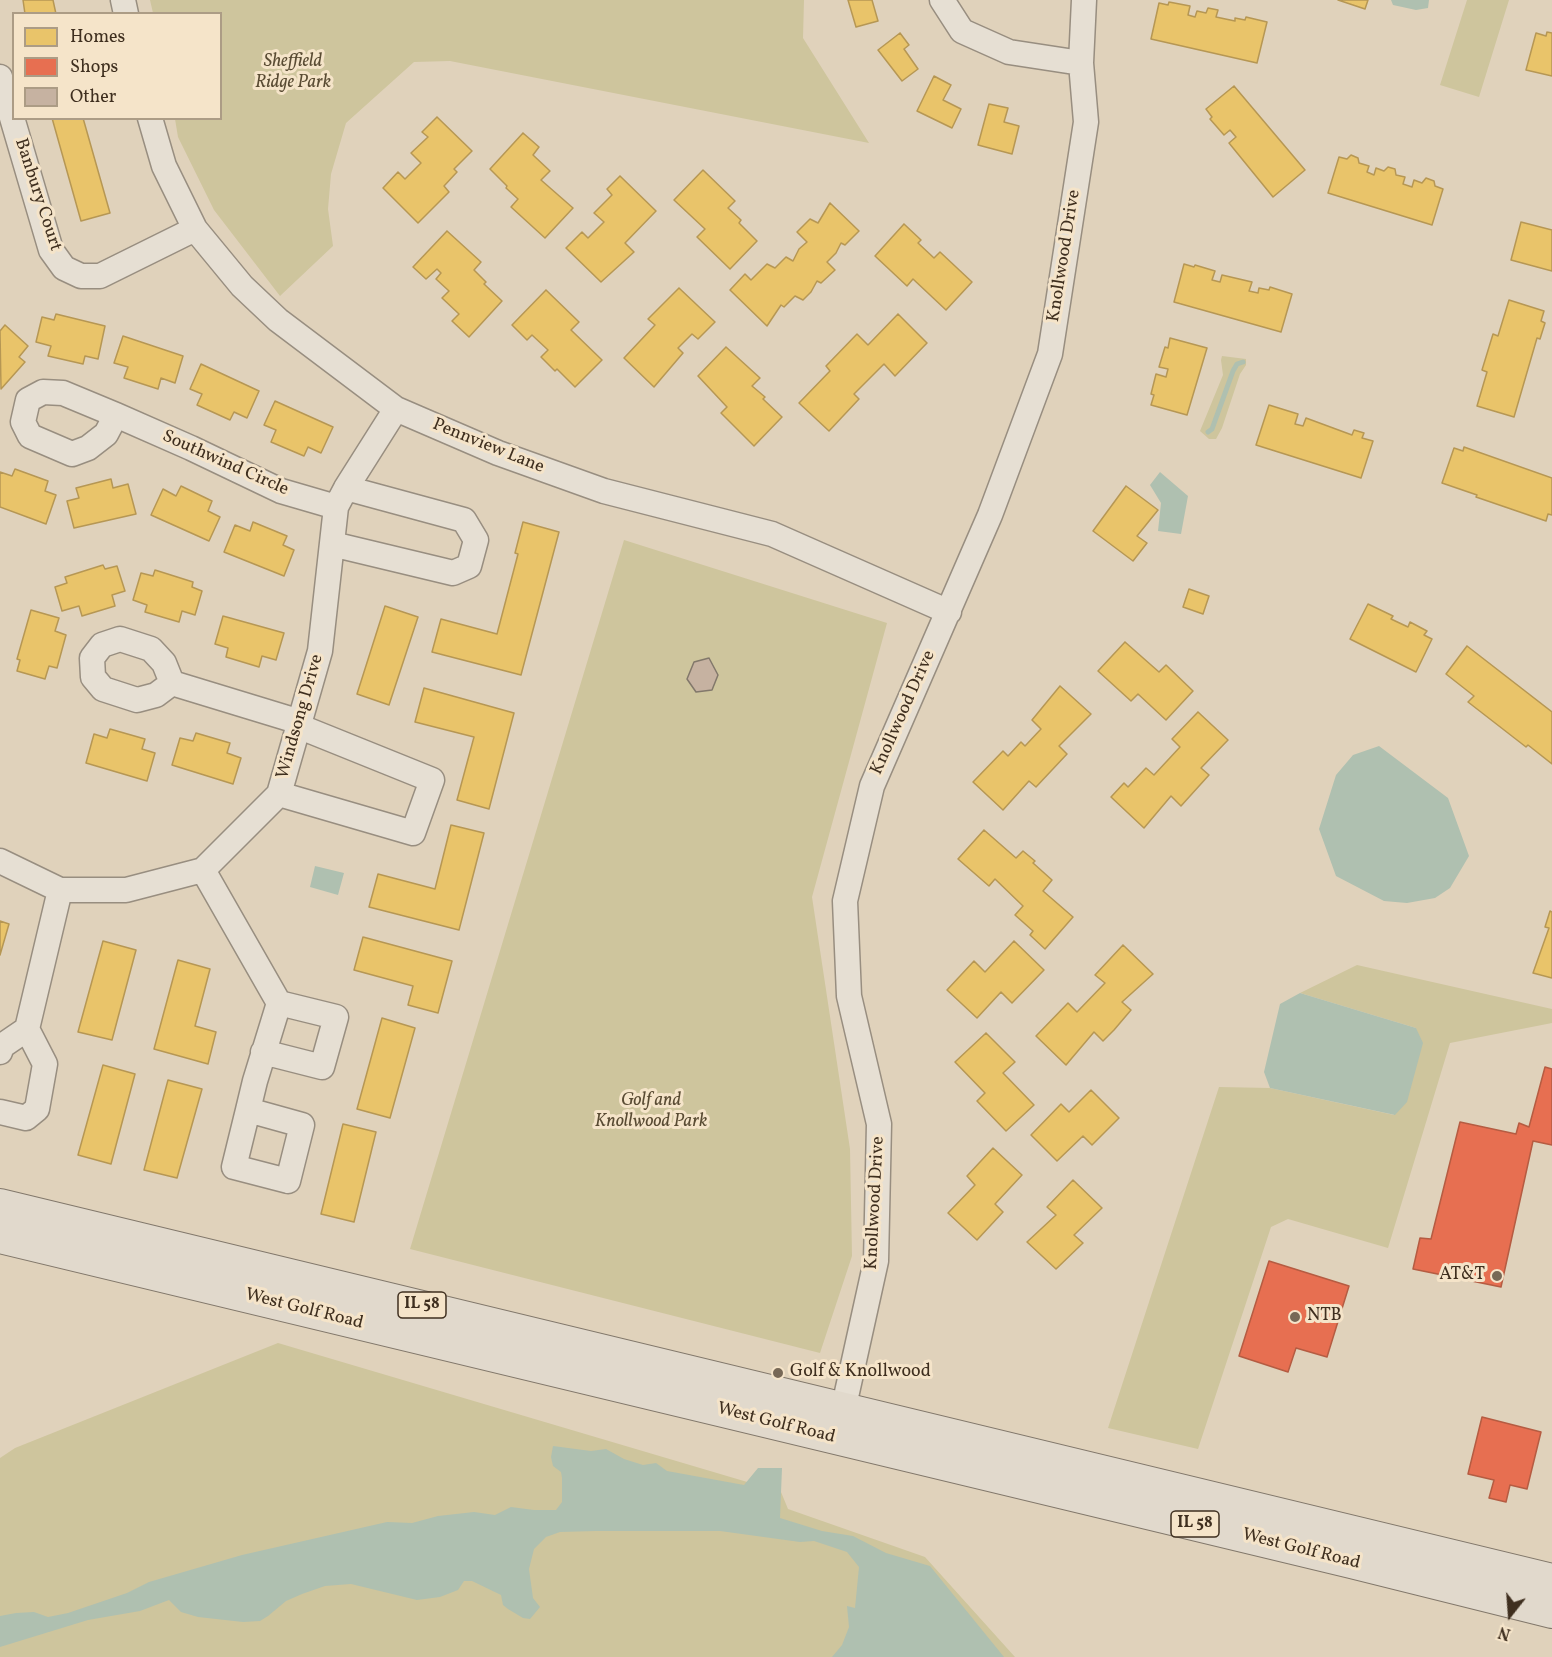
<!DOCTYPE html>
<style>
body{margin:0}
#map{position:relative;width:1552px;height:1657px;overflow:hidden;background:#e0d2bb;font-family:Vollkorn,serif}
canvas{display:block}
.legend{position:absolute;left:12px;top:12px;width:210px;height:108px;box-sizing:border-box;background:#f5e4c9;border:2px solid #ac9c85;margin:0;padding:8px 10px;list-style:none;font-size:18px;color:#3f2f1f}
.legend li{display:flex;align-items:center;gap:12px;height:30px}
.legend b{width:30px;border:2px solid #ac9c85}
.north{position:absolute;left:1480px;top:1585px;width:60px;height:60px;-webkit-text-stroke:4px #f5e4c9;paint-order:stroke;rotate:197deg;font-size:16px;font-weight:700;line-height:24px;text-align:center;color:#3f2f1f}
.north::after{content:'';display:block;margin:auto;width:21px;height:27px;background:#3f2f1f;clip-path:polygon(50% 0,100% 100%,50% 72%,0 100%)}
</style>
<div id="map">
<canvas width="1552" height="1657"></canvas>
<ul class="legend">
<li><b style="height:16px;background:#e9c46a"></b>Homes</li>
<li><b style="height:16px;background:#e76f51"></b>Shops</li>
<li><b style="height:16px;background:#c6b2a1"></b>Other</li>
</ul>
<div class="north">N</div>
</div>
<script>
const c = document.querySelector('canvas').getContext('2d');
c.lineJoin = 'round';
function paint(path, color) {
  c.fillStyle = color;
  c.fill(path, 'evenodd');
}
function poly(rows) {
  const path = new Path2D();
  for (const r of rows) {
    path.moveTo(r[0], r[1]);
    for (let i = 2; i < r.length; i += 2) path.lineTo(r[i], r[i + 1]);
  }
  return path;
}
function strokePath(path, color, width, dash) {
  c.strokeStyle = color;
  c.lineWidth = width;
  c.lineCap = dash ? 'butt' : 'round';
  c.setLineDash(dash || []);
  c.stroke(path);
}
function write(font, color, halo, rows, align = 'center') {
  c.font = font + ' Vollkorn,serif';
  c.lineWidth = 6;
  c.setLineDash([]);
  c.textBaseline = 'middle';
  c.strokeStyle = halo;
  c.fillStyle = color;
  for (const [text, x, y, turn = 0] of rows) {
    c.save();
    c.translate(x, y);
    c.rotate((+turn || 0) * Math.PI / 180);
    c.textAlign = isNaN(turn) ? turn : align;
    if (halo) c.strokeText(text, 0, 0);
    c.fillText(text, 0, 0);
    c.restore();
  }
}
const green = poly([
 [150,0,804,0,803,38,869,143,450,61,414,62,346,123,331,174,328,209,333,246,280,296,214,210,178,137,175,119,220,118,220,14,153,13],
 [1467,0,1509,0,1479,97,1440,85],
 [1222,356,1246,359,1246,365,1240,374,1222,428,1216,439,1209,439,1200,431,1223,375,1221,360],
 [624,540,887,623,812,897,850,1149,852,1256,820,1353,410,1249],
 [1357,965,1552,1009,1552,1023,1450,1043,1388,1248,1288,1219,1271,1227,1198,1449,1108,1428,1219,1087,1270,1088,1394,1115,1416,1028,1300,993],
 [278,1343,781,1492,788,1509,925,1557,1015,1657,0,1657,0,1458,15,1448]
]);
const water = poly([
 [1391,0,1429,0,1428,8,1416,10,1393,5],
 [1160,472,1188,496,1181,534,1158,531,1161,503,1150,485],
 [1379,746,1448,798,1469,856,1450,888,1435,898,1407,903,1384,901,1336,876,1319,829,1336,775,1353,755],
 [315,866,344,873,338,895,310,887],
 [1300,993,1416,1028,1423,1043,1407,1102,1395,1115,1270,1088,1264,1072,1280,1004],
 [553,1446,591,1451,606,1449,624,1459,643,1465,656,1463,667,1471,744,1485,758,1468,782,1468,780,1518,822,1531,853,1536,886,1553,930,1566,1004,1657,832,1657,842,1645,849,1627,847,1606,855,1608,859,1567,847,1552,814,1541,800,1542,720,1531,596,1531,560,1532,546,1537,534,1549,529,1569,533,1598,540,1607,530,1619,523,1618,508,1609,503,1605,501,1595,472,1581,464,1581,458,1590,440,1597,417,1600,351,1584,325,1586,302,1594,286,1601,268,1616,260,1621,243,1622,198,1617,181,1612,169,1600,140,1611,88,1620,0,1647,0,1616,16,1613,34,1612,48,1617,68,1613,127,1593,149,1582,242,1555,387,1522,412,1523,438,1516,474,1512,495,1515,511,1507,534,1510,556,1510,562,1502,562,1478,561,1472,553,1466,551,1457]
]);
const homes = poly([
 [23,0,53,0,56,14,25,14,23,0],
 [848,0,872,0,878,21,856,27,848,0],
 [1338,0,1368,0,1365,9,1338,0],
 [1169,2,1190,6,1188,15,1195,17,1197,11,1206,13,1208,8,1218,10,1216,17,1235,21,1235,18,1245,20,1246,17,1267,22,1257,63,1151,39,1159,3,1168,5,1169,2],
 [1547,32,1552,33,1552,76,1526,70,1536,33,1546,36,1547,32],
 [900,33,909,45,904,49,918,69,902,81,878,50,900,33],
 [934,76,951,85,943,100,961,109,952,128,917,111,934,76],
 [1234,86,1305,170,1273,197,1229,143,1236,137,1230,130,1224,135,1210,119,1212,117,1206,109,1234,86],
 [989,104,1008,108,1004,122,1019,126,1012,154,978,145,989,104],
 [437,117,472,151,454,169,457,172,444,186,449,192,418,223,383,188,398,172,405,179,421,163,411,153,428,137,422,132,437,117],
 [52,118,83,118,110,213,81,221,52,118],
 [523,133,539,147,533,155,550,171,541,180,573,208,545,238,511,207,518,199,506,188,507,186,490,169,523,133],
 [1351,155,1358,158,1359,163,1369,166,1367,172,1374,175,1376,168,1384,171,1388,167,1395,169,1396,175,1405,177,1403,184,1412,187,1414,180,1422,183,1426,178,1434,181,1435,186,1443,189,1432,225,1328,193,1339,157,1347,159,1351,155],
 [703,170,735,201,728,208,741,220,739,223,757,241,730,269,697,237,705,229,674,200,703,170],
 [620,176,656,211,625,243,634,252,601,282,566,248,582,232,588,238,604,222,594,213,612,195,607,189,620,176],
 [830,203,859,231,845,245,841,243,836,253,827,262,835,270,821,283,817,281,811,292,803,300,795,296,784,307,781,305,767,326,730,290,745,274,751,280,767,264,775,268,786,257,793,261,799,249,807,242,797,232,810,219,818,223,830,203],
 [1521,222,1552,230,1552,271,1511,260,1521,222],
 [904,224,921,240,918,243,934,258,940,252,972,282,946,310,913,279,907,286,875,256,904,224],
 [447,231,481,262,474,270,486,282,484,284,502,301,469,337,452,321,459,314,442,298,449,291,436,279,441,273,437,269,426,279,413,267,447,231],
 [1184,264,1194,267,1195,265,1215,271,1212,280,1220,282,1222,275,1252,282,1249,291,1258,293,1259,288,1269,290,1270,287,1292,294,1281,332,1174,302,1184,264],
 [679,288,715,322,698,339,692,334,678,348,683,353,654,387,624,358,655,325,648,319,679,288],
 [546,290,579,322,571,330,602,360,575,387,557,369,555,371,541,357,548,350,532,335,527,340,512,325,546,290],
 [1509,300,1544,311,1541,321,1545,323,1540,339,1537,338,1514,417,1477,406,1487,372,1482,370,1493,334,1498,336,1509,300],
 [56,314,105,326,98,359,85,356,83,364,48,356,51,346,36,342,42,317,54,320,56,314],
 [898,314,927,343,895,376,884,364,854,394,859,399,829,431,799,403,830,371,826,366,857,334,868,345,898,314],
 [5,325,28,346,19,357,25,362,1,389,0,331,5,325],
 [123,336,183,356,175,383,161,378,158,389,124,378,128,367,114,363,123,336],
 [1170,338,1207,348,1187,415,1151,405,1154,395,1151,394,1156,374,1166,377,1168,369,1159,367,1165,347,1168,348,1170,338],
 [726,347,760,378,752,386,765,397,763,399,782,417,754,446,721,413,727,407,698,376,726,347],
 [201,364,259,391,247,418,234,412,230,420,197,405,202,394,190,389,201,364],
 [275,401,333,427,321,453,308,447,304,456,271,442,276,430,264,425,275,401],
 [1269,405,1298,414,1295,424,1303,426,1306,418,1352,435,1354,430,1364,433,1362,438,1373,441,1361,478,1256,445,1269,405],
 [1464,447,1552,478,1552,515,1548,514,1546,521,1476,497,1477,495,1442,483,1454,448,1463,451,1464,447],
 [15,469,48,481,45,491,56,495,46,524,0,507,0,472,12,476,15,469],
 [111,479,113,488,128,484,136,514,74,528,67,501,79,498,76,488,111,479],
 [181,486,212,501,208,511,220,517,209,541,151,515,163,489,176,496,181,486],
 [1126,486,1158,510,1137,536,1147,543,1133,561,1093,531,1126,486],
 [253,522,287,536,283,545,294,550,284,576,224,552,235,525,250,531,253,522],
 [523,522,559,532,521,675,432,652,441,619,497,634,518,554,515,553,523,522],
 [103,565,105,569,117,566,125,591,112,595,115,606,82,616,79,606,62,611,55,587,67,583,65,577,103,565],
 [155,570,193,582,192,587,202,591,195,615,182,611,179,622,145,612,147,605,133,600,141,573,153,576,155,570],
 [1189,589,1209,596,1203,614,1183,607,1189,589],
 [1368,604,1393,616,1391,619,1408,627,1410,622,1427,631,1424,635,1432,639,1416,672,1350,639,1368,604],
 [385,606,418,617,389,705,357,694,385,606],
 [31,610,59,618,55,631,66,635,57,668,49,666,45,679,17,671,20,660,17,659,31,610],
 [223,616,284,633,276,660,262,656,259,667,226,657,228,648,215,644,223,616],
 [1125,642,1159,672,1166,665,1193,691,1166,720,1138,694,1131,701,1098,671,1125,642],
 [1467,646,1552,712,1552,764,1528,745,1526,747,1468,702,1474,696,1446,674,1467,646],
 [1060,686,1091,714,1059,746,1067,754,1036,787,1029,781,1003,810,973,782,1003,751,1008,756,1021,742,1025,746,1041,729,1032,720,1060,686],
 [424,688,514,713,489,809,457,800,474,737,415,722,424,688],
 [1198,712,1228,740,1201,768,1209,775,1181,806,1171,796,1144,828,1111,797,1124,783,1128,787,1146,768,1154,775,1180,747,1172,739,1198,712],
 [110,729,145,739,142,749,155,753,147,781,86,763,94,734,107,738,110,729],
 [196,733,230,743,227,753,241,758,233,784,172,765,180,738,193,741,196,733],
 [451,825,484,833,459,930,369,907,378,874,435,889,451,825],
 [984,830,1016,858,1023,851,1035,861,1033,863,1052,880,1043,891,1073,917,1045,949,1030,935,1033,931,1015,915,1023,906,995,879,989,886,958,859,984,830],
 [1550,911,1552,912,1552,978,1533,973,1549,928,1545,927,1550,911],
 [0,921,9,924,0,955,0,921],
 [363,937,452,961,438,1013,408,1005,413,986,354,970,363,937],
 [103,941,136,950,112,1040,78,1032,103,941],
 [1014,941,1044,970,1012,1003,1001,992,977,1018,947,990,974,961,985,972,1014,941],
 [1123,945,1153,974,1122,1002,1131,1010,1114,1030,1103,1041,1094,1032,1066,1065,1036,1036,1068,1003,1077,1012,1105,983,1095,975,1123,945],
 [178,960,210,969,195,1026,216,1032,208,1064,154,1049,178,960],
 [382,1018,415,1028,390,1118,357,1109,382,1018],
 [986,1033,1015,1062,1003,1073,1034,1105,1006,1131,977,1101,985,1093,955,1062,986,1033],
 [103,1065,135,1074,111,1164,78,1155,103,1065],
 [168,1080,202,1089,177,1178,144,1170,168,1080],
 [1091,1090,1119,1118,1092,1145,1083,1136,1057,1161,1031,1135,1061,1104,1069,1112,1091,1090],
 [343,1124,376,1132,354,1222,321,1214,343,1124],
 [993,1148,1022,1175,995,1204,1003,1212,977,1240,948,1213,975,1185,967,1176,993,1148],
 [1073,1180,1102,1208,1074,1235,1083,1243,1056,1269,1027,1242,1056,1215,1047,1207,1073,1180]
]);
const shops = poly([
 [1545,1067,1552,1069,1552,1145,1533,1141,1501,1287,1413,1269,1420,1238,1431,1239,1460,1122,1516,1134,1519,1123,1529,1127,1545,1067],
 [1269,1261,1349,1286,1327,1357,1296,1348,1288,1372,1239,1356,1269,1261],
 [1482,1417,1541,1432,1527,1489,1510,1485,1506,1502,1489,1498,1494,1480,1468,1474,1482,1417]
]);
const stream = poly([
 [1208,432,1212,429,1233,371,1237,364,1243,362]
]);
const building = poly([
 [709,658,718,675,712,690,696,692,687,679,694,662,709,658]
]);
const minor = poly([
 [123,0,126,14],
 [942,0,962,31,1009,52,1081,63],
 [0,77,51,250,64,268,81,276,100,276,195,229],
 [150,118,164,166,195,229,242,286,278,320,396,409,498,453,604,491,772,534,949,612],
 [116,415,106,434,88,448,72,454,30,436,23,422,28,400,43,392,63,393,116,415,191,448,281,491,336,507],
 [332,544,453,573,469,566,476,540,464,520,346,488],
 [172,683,156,695,137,700,103,689,93,677,92,658,102,645,120,639,151,649,164,663,172,683,300,722],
 [279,794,413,833,432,780,298,726],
 [0,861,60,890,126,890,203,870,279,794,320,651,336,507,346,488,396,409],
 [203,870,279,1003,336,1017,322,1067,263,1052],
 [0,1052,2,1046,27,1029],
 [248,1110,302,1125,288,1181,234,1167,248,1110,255,1081,279,1003],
 [0,1112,26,1118,37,1109,45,1064,27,1029,60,890],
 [840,1424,876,1261,879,1124,849,996,845,901,872,786,990,515,1050,354,1086,122,1081,63,1084,0]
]);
const major = poly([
 [0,1205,1552,1580],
 [0,1237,1351,1562,1552,1612]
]);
const markers = [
 [1497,1276,6,"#776856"],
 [1295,1317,6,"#776856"],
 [778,1373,6,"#776856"]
];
const shields = [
 [422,1305,48],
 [1195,1524,48]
];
const shieldNames = [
 ["IL 58",422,1305],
 ["IL 58",1195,1524]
];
const parkNames = [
 ["Sheffield",293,63],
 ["Ridge Park",293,84],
 ["Golf and",651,1102],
 ["Knollwood Park",651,1123]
];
const streetNames = [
 ["Banbury Court",37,195,72],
 ["Knollwood Drive",1065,256,-81],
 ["Pennview Lane",488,447,22],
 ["Southwind Circle",225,464,24],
 ["Knollwood Drive",904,713,-66],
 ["Windsong Drive",301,717,-74],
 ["Knollwood Drive",876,1203,-87],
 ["West Golf Road",304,1310,14],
 ["West Golf Road",776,1424,14],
 ["West Golf Road",1301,1550,14]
];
const poiNames = [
 ["AT&T",1485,1276,"right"],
 ["NTB",1307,1317],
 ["Golf & Knollwood",790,1373]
];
paint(green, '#cec59d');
paint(water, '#afc0b0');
paint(homes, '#e9c46a');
strokePath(homes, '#b69754', 1.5);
paint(shops, '#e76f51');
strokePath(shops, '#b55c42', 1.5);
strokePath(stream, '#afc0b0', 5);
paint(building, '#c6b2a1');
strokePath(building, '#82786b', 1.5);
strokePath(minor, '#988e80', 27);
strokePath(major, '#82786b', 34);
strokePath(minor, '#e6dfd3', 24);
strokePath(major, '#e1d9cc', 32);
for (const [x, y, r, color] of markers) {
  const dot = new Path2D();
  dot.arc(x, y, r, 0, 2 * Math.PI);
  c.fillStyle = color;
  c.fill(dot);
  strokePath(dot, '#f5e4c9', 2);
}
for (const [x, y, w] of shields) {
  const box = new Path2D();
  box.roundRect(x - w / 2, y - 13, w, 26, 4.5);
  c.fillStyle = '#f5e4c9';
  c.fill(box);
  strokePath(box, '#3f2f1f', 1.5);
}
write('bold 16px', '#3f2f1f', null, shieldNames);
write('italic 18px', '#594b33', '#f5e4c9', parkNames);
write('18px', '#3f2f1f', '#f5e4c9', streetNames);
write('18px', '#3f2f1f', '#f5e4c9', poiNames, 'left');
</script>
